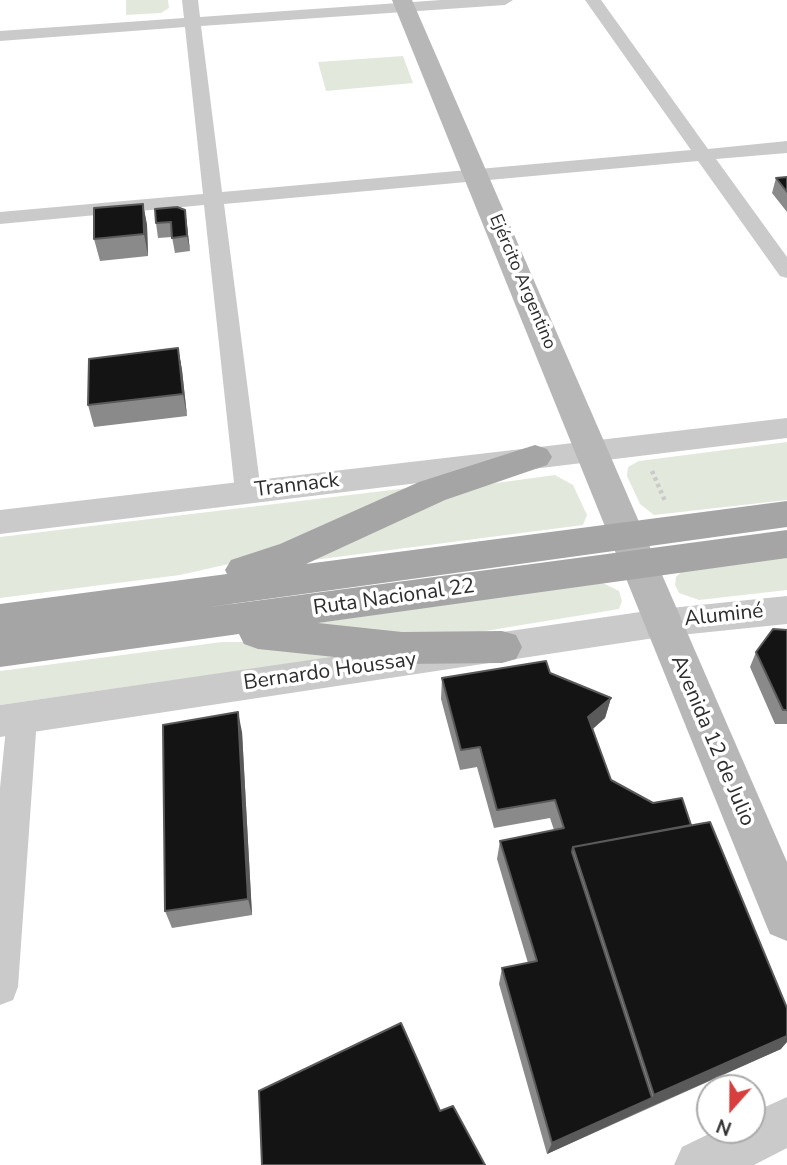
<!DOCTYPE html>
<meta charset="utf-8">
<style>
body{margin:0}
#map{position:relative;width:787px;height:1165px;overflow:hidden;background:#fff;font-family:"Nunito Sans",sans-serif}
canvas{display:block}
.north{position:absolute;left:696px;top:1074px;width:70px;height:70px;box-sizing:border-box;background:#fff;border:2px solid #ababab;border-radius:50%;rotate:201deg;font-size:19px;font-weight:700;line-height:28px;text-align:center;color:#2d2d2d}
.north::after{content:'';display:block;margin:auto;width:24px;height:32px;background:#d63f3e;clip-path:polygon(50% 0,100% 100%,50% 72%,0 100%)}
</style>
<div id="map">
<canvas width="787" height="1165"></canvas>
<div class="north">N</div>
</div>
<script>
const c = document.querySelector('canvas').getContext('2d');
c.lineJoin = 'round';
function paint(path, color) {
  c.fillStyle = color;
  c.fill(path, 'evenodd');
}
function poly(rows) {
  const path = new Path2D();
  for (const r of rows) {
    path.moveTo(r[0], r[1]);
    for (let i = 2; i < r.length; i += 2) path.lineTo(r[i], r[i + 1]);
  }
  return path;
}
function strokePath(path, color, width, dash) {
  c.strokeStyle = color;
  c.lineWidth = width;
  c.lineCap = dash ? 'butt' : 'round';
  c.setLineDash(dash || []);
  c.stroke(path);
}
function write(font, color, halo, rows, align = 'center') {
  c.font = font + ' "Nunito Sans",sans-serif';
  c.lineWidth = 7;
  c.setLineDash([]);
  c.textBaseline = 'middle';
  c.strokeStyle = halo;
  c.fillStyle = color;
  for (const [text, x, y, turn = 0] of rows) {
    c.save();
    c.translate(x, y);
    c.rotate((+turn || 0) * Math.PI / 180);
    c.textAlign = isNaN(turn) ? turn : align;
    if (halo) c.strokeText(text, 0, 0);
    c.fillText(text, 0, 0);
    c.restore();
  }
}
const green = poly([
 [126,0,168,0,169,8,161,13,126,15],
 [403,56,413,83,326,91,318,62],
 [787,442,787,500,654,515,640,504,627,476,628,467,639,461],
 [555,475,573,485,587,515,583,525,306,561,390,519,489,484],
 [408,488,242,561,180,575,0,598,0,537],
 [787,557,787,590,699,600,679,593,675,585,676,577,682,571],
 [601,582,619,591,622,601,619,609,461,635,414,637,296,626],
 [222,642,250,642,349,655,0,705,0,671]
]);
const path = poly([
 [652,471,665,501]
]);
const minor = poly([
 [182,0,198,0,200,17,441,0,513,0,505,5,201,26,222,192,691,150,585,0,601,0,708,149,787,141,787,153,716,159,787,257,787,278,780,276,698,161,224,204,261,492,257,499,248,501,239,499,235,492,204,205,0,224,0,212,203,194,185,27,0,41,0,31,184,18,182,0],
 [22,705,33,709,37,718,18,987,13,1000,0,1005,0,788,7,718,11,709,22,705]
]);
const tertiary = poly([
 [787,418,787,438,0,534,0,510,787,418],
 [787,596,787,624,661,637,0,737,0,705,661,609,787,596],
 [787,1097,787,1148,754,1165,674,1165,682,1147,717,1130,752,1130,752,1113,787,1097]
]);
const secondary = poly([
 [392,0,412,0,787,862,787,941,770,934,763,917,392,0]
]);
const primary = poly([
 [535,445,547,449,552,457,547,465,445,500,306,564,787,501,787,527,202,608,787,530,787,558,318,623,402,632,502,631,516,635,522,647,516,659,502,663,402,664,258,649,244,644,239,634,0,667,0,604,227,574,225,570,231,560,280,544,419,482,535,445]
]);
const wall = poly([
 [787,177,787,212,772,193,776,178],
 [143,204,147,225,148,256,100,261,94,239],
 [185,210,190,251,175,253,172,237,158,238,156,223],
 [178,348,182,370,187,416,94,427,88,405],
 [787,630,787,724,775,724,750,667,756,652],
 [550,673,611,698,605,718,593,729,611,780,691,825,781,1049,547,1154,499,984,502,968,528,963,497,859,500,841,554,830,550,818,494,828,477,767,460,770,441,699,442,678],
 [242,732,252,915,172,928,165,911]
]);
const shadedWall = poly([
 [143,204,147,225,148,256,144,234],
 [185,210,187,225,190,251,187,236],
 [178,348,182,370,187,416,183,394],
 [611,698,605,718,583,737,588,717],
 [238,712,242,732,252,915,248,899],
 [787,1036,787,1042,781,1049,643,1110,654,1095],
 [652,1098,643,1110,547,1154,552,1143]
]);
const building = poly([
 [787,177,787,192,776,178,787,177],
 [143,204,144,234,94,239,94,208,143,204],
 [177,207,185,210,187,236,172,238,171,222,156,223,155,209,177,207],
 [178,348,183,394,88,405,89,359,178,348],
 [773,629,787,630,787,710,783,710,756,652,773,629],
 [546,661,550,673,611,698,588,717,611,780,653,803,682,798,691,825,573,847,572,852,652,1098,552,1143,502,968,537,961,500,841,564,828,555,800,497,810,480,747,461,750,442,678,546,661],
 [238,712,248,899,165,911,163,725,238,712],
 [710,822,787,1008,787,1036,654,1095,573,847,710,822],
 [401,1023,440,1111,453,1106,485,1165,262,1165,259,1091,401,1023]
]);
const farStreetnames = [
 ["Ejército Argentino",522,282,67]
];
const streetNames = [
 ["Trannack",297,486,-7],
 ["Ruta Nacional 22",394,598,-8],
 ["Aluminé",724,616,-6],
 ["Bernardo Houssay",330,672,-8],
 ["Avenida 12 de Julio",712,741,67]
];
paint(green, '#e2e9dc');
strokePath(path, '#cacaca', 4.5, [3.5, 3.5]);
paint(minor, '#cacaca');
paint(tertiary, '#cacaca');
paint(secondary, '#b7b7b7');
paint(primary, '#a5a5a5');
paint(wall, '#8a8a8a');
paint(shadedWall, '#5a5a5a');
paint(building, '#141414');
strokePath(building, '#5a5a5a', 2);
write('18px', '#2d2d2d', '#fff', farStreetnames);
write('21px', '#2d2d2d', '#fff', streetNames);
</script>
